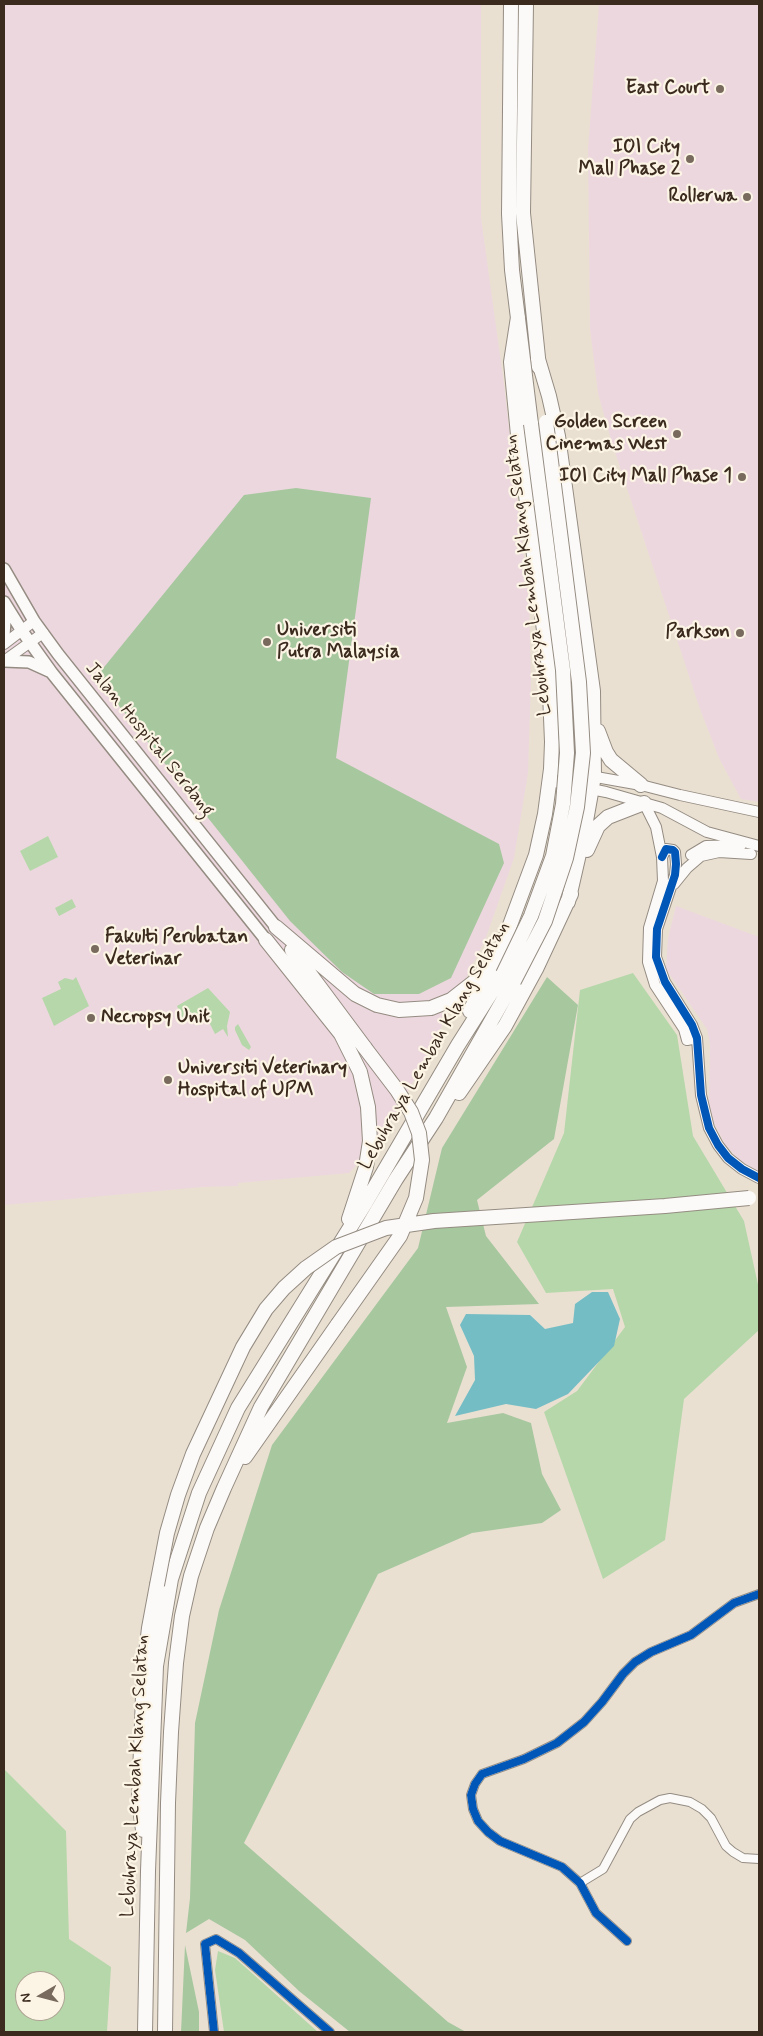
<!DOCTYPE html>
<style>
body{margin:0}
#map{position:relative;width:763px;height:2036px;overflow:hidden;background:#eae0d2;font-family:Mynerve,sans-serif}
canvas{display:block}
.frame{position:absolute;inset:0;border:5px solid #3b2a1e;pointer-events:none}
.north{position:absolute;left:15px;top:1971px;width:50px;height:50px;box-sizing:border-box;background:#fcf5e5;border:1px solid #afa495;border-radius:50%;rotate:262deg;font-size:14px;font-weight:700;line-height:20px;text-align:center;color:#3b2a1e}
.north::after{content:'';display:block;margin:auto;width:18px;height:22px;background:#786a5d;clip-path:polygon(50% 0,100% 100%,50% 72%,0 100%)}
</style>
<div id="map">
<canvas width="763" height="2036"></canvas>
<div class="frame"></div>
<div class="north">N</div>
</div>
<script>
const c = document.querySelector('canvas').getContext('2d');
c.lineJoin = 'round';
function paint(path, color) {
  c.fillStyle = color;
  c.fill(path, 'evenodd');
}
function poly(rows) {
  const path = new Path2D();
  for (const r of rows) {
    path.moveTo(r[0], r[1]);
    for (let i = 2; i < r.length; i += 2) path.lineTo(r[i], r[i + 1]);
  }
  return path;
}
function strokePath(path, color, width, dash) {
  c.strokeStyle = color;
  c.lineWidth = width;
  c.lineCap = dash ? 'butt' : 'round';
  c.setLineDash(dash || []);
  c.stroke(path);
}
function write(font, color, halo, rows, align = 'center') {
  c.font = font + ' Mynerve,sans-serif';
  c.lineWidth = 4.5;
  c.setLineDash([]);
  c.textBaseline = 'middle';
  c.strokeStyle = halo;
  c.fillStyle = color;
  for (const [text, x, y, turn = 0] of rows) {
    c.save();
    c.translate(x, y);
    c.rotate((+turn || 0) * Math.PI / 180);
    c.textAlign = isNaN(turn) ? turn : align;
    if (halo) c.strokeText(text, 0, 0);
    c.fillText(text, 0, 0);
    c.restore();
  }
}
const built = poly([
 [4,4,481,4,481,218,504,384,529,603,531,680,528,773,514,858,485,940,417,1075,381,1138,349,1173,238,1183,238,1186,202,1187,4,1205],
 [599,4,759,4,759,802,741,799,719,758,700,709,612,443,598,393,590,329,588,149],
 [676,906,759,937,759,1172,738,1159,725,1144,715,1125,709,1103,710,1044,707,1029,666,969,668,938]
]);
const green = poly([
 [48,836,58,857,30,871,20,851],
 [72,899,76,907,59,916,55,908],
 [633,973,677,1035,693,1136,744,1221,759,1289,759,1330,684,1399,665,1540,603,1579,544,1412,577,1391,625,1327,613,1289,546,1293,517,1242,564,1133,580,990],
 [76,977,89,1006,54,1026,42,998,61,989,58,982,65,978,73,980],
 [208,988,230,1012,227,1026,228,1037,223,1029,215,1034,207,1018,189,1012,187,1016,182,1018,177,1006],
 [238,1024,251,1047,249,1050,242,1045,235,1030,235,1027],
 [4,1769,66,1831,69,1939,111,1967,107,2032,4,2032],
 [25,1981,55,1981,55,2011,25,2011],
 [218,1951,235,1958,318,2032,224,2032,215,1970]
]);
const forest = poly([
 [296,488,371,498,336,758,499,844,504,863,451,978,419,994,374,994,342,972,290,921,96,677,244,495],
 [547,977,578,1005,554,1139,477,1200,486,1236,539,1304,446,1307,467,1367,447,1423,503,1413,531,1423,542,1474,561,1510,542,1523,472,1533,378,1574,244,1843,448,2022,466,2032,350,2032,299,1991,245,1940,209,1919,186,1933,190,1898,195,1723,219,1610,272,1445,418,1248,442,1148],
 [185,1945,199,2012,199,2032,181,2032]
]);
const water = poly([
 [592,1292,608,1292,620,1319,614,1346,568,1394,536,1409,506,1404,455,1416,475,1380,474,1356,460,1325,466,1314,530,1315,545,1329,573,1323,575,1304]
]);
const minor = poly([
 [580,1883,603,1869,630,1819,638,1812,660,1800,670,1798,690,1802,702,1809,711,1818,726,1846,733,1852,743,1858,759,1859],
 [627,1941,596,1913,580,1883,562,1867,500,1841,488,1832,478,1821,473,1809,471,1795,475,1784,482,1774,524,1759,557,1743,584,1722,602,1702,623,1674,635,1662,651,1652,691,1635,734,1603,759,1594],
 [214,2032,205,1944,216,1939,239,1953,330,2032]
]);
const tertiary = poly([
 [4,644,34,621],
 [4,661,43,633],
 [551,769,641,785,680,795,759,812],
 [550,781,606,792,662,808,707,832,759,846],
 [644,803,656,827,662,857,663,881,649,928,648,962,655,985,684,1029,687,1040,697,1038],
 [691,855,706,846,741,845],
 [662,857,666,849,673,850,675,852,676,864,675,875,657,929,656,957,665,982,692,1025,697,1038,701,1095,709,1128,718,1145,728,1158,742,1169,759,1178],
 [674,884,687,868,701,856,719,852,751,854]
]);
const secondary = poly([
 [4,569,34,621,58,654,276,927],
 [4,602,22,631,52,673,266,940],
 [4,636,6,606],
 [4,661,29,662,51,672]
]);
const motorway = poly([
 [511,4,509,214,512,270,531,424],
 [526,4,523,213,539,367],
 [538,359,549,396,558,436,593,691,594,776,584,832,568,902],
 [598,731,606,752,611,760,641,785],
 [587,850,598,826,608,817,644,803],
 [276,927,355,994,377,1005,399,1010,431,1008,451,1000,474,982,486,968],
 [266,940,341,1034,360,1072,368,1107,370,1141,366,1167,349,1219],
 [292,950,365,1048],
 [470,1011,500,952,536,855,545,814,551,769,552,742,549,668,518,435,511,362,518,317],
 [459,1093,505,1026,536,969,571,894],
 [245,1457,338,1324],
 [143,1830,139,1800,144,1671,149,1628,157,1585],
 [145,2032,148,1871,156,1666,171,1579,199,1493,238,1408,366,1202,458,1045,503,974],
 [165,2032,168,1803,171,1732,176,1663,182,1616,191,1576,207,1528,224,1488,261,1407,396,1179,436,1118,514,981]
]);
const motorwayBridge = poly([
 [503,974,531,916,553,856,563,804,567,753,563,670,531,424],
 [514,981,545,921,566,858,577,807,583,753,579,682,546,422],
 [338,1324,400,1236,416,1198,422,1160,419,1133,411,1112,397,1090,365,1048],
 [157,1585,167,1533,178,1495,193,1454,243,1347,266,1309,284,1288,306,1268,336,1247,386,1228,434,1221,665,1206,749,1198]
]);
const cycleway = poly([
 [662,857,666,849,673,850,675,852,676,864,675,875,657,929,656,957,665,982,692,1025,697,1038,701,1095,709,1128,718,1145,728,1158,742,1169,759,1178],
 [627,1941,596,1913,580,1883,562,1867,500,1841,488,1832,478,1821,473,1809,471,1795,475,1784,482,1774,524,1759,557,1743,584,1722,602,1702,623,1674,635,1662,651,1652,691,1635,734,1603,759,1594],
 [214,2032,205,1944,216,1939,239,1953,330,2032]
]);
const markers = [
 [720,89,5,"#786a5d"],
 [690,159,5,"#786a5d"],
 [747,197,5,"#786a5d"],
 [677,434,5,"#786a5d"],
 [742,477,5,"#786a5d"],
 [740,633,5,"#786a5d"],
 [267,642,5,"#786a5d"],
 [95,949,5,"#786a5d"],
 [91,1018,5,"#786a5d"],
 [168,1080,5,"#786a5d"]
];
const poiNames = [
 ["East Court",710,89],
 ["IOI City",680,148],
 ["Mall Phase 2",680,170],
 ["Rollerwa",737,197],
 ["Golden Screen",667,423],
 ["Cinemas West",667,445],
 ["IOI City Mall Phase 1",732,477],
 ["Universiti",277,631,"left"],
 ["Putra Malaysia",277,653,"left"],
 ["Parkson",730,633],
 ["Fakulti Perubatan",105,938,"left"],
 ["Veterinar",105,960,"left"],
 ["Necropsy Unit",101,1018,"left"],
 ["Universiti Veterinary",178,1069,"left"],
 ["Hospital of UPM",178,1091,"left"]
];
const streetNames = [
 ["Lebuhraya Lembah Klang Selatan",529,575,-97],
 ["Jalan Hospital Serdang",149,740,51],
 ["Lebuhraya Lembah Klang Selatan",435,1046,-60],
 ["Lebuhraya Lembah Klang Selatan",136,1776,-87]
];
paint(built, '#ecd7de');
paint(green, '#b6d7aa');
paint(forest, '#a7c79f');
paint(water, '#74bdc5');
strokePath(minor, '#948c82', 10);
strokePath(tertiary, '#948c82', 12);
strokePath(secondary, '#948c82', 14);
strokePath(motorway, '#948c82', 16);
strokePath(minor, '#fcfaf8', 8);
strokePath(tertiary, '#fcfaf8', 10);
strokePath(secondary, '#fcfaf8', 11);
strokePath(motorway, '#fcfaf8', 14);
strokePath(motorwayBridge, '#948c82', 16, []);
strokePath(motorwayBridge, '#fcfaf8', 14);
strokePath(cycleway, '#0057b8', 8);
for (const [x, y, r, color] of markers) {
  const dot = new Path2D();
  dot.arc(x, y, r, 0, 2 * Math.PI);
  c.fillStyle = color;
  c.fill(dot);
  strokePath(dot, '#fcf5e5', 2);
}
write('bold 19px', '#3b2a1e', '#fcf5e5', poiNames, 'right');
write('19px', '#3b2a1e', '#fcf5e5', streetNames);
</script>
